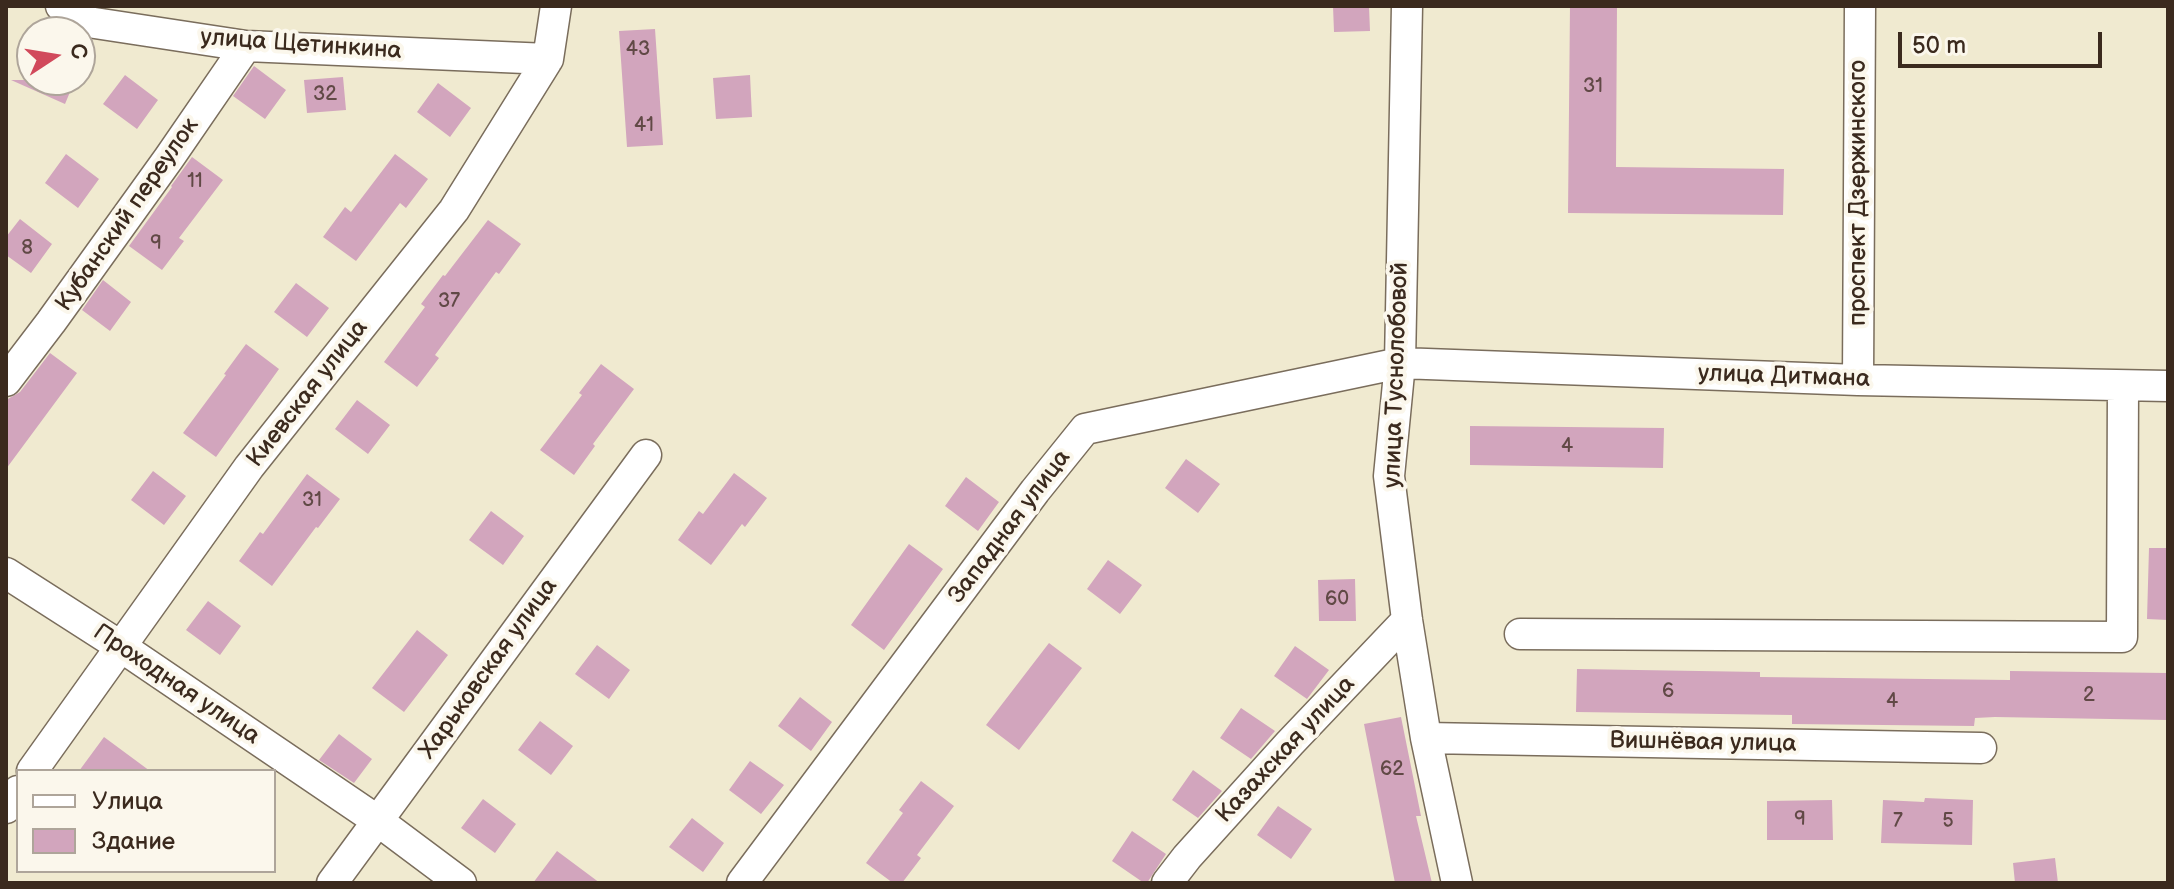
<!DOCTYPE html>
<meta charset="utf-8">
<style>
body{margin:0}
#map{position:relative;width:2174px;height:889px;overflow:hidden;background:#f0ead0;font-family:"Balsamiq Sans",sans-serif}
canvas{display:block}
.frame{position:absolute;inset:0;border:8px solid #3b2a1e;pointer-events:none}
.legend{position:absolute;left:16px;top:769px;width:260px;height:104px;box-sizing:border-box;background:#fbf7ec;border:2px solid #aea59a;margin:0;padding:10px 14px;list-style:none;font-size:24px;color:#3b2a1e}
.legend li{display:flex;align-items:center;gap:16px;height:40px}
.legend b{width:40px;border:2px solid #aea59a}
.north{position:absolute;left:16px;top:16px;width:80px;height:80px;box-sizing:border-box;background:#fbf7ec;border:2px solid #aea59a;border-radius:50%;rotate:78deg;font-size:22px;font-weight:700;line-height:32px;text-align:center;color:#3b2a1e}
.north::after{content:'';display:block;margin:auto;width:28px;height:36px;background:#d1495b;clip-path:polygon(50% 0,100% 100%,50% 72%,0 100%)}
.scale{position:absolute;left:1898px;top:32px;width:204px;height:36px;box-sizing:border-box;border:4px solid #3b2a1e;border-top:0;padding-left:10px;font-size:24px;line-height:28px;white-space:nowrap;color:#3b2a1e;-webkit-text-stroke:6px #fbf7ec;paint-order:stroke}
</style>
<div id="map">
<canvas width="2174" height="889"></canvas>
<div class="frame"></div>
<ul class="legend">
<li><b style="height:10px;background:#fff"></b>Улица</li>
<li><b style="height:22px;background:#d2a5bd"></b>Здание</li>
</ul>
<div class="north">С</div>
<div class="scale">50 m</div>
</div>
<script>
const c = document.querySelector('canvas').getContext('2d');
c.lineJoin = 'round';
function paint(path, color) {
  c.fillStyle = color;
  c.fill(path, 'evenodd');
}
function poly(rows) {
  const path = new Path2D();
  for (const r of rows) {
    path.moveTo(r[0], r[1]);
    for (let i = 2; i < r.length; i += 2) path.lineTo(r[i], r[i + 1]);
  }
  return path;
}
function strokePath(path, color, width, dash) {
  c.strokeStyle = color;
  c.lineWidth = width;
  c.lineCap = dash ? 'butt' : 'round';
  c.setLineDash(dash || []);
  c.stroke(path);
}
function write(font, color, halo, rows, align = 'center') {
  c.font = font + ' "Balsamiq Sans",sans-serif';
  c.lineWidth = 8;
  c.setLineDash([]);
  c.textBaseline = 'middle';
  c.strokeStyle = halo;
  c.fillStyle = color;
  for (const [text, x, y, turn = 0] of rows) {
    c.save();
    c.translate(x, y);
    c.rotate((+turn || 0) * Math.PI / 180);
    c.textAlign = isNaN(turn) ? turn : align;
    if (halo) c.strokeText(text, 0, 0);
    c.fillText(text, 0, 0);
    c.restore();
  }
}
const building = poly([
 [1333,6,1369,6,1370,31,1334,32],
 [1570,6,1617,6,1616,167,1784,169,1783,215,1568,213],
 [655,29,663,145,627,147,619,31],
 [254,66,286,90,265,119,233,96],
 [125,75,158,100,137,129,103,104],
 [750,75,752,117,716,119,713,78],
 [343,77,346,110,307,113,304,80],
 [11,80,75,80,65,104],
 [438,83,471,108,450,137,417,112],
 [66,154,99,179,78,208,45,183],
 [395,154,428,179,406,208,400,203,356,261,323,237,345,207,351,212],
 [192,157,223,180,179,238,184,241,162,270,129,246,172,187,171,186],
 [20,219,52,244,31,273,6,255,6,237],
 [488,220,521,244,499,274,496,272,435,355,439,358,417,387,384,362,425,307,421,304,443,275,445,276],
 [103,280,131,302,110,331,82,310],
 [296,283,329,308,307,337,274,312],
 [246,344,279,369,216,457,183,433,226,375,224,374],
 [50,353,77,373,6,469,6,400,20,392],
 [601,364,634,389,593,444,595,446,574,475,540,450,582,395,579,393],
 [357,400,390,425,368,454,335,429],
 [1470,426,1664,428,1663,468,1470,465],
 [1186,459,1220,484,1198,513,1165,488],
 [153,471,186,496,164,525,131,500],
 [734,473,767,498,745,527,742,524,711,565,678,540,699,511,703,514],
 [307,474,340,499,318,528,316,527,272,586,239,561,260,532,263,534],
 [966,477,999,502,978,531,945,506],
 [491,511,524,536,503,565,469,540],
 [909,544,943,569,884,650,851,625],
 [2149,548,2168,548,2168,620,2147,619],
 [1108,560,1142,585,1120,614,1087,589],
 [1355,579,1356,621,1319,621,1318,580],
 [208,601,241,626,220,655,186,630],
 [417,630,448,655,404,712,372,688],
 [1049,643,1082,668,1019,750,986,725],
 [597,645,630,670,609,699,575,674],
 [1295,646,1329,670,1307,699,1274,676],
 [1577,669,1760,672,1760,677,2010,680,2010,671,2168,673,2168,720,1995,717,1975,718,1974,726,1792,724,1792,715,1576,712],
 [800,697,832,722,811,751,778,726],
 [1241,708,1275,731,1251,759,1220,738],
 [1401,717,1421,816,1416,816,1432,883,1395,883,1364,724],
 [540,721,573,746,551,775,518,750],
 [339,734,372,759,354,783,319,760],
 [104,737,150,771,79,771],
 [750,761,784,785,761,814,729,790],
 [1193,770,1222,791,1198,818,1172,800],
 [921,781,954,806,917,855,921,858,902,883,893,883,866,863,903,813,899,810],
 [1925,798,1973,800,1972,845,1881,843,1883,800,1924,802],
 [483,799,516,824,495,853,461,828],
 [1832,800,1833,840,1767,840,1767,801],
 [1278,806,1312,829,1291,859,1257,835],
 [692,818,724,843,703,872,669,847],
 [1132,831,1166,854,1147,883,1144,883,1112,861],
 [557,851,600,883,533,883],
 [2055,858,2058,883,2015,883,2013,863]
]);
const minor = poly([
 [61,6,75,20,246,46,548,59],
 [1407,6,1400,363,1389,476,1407,620,1426,738,1457,883],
 [1858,380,1860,6],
 [6,381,51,322,169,158,246,46],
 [6,573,120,646,378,821,461,883],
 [1520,634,2122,637,2123,386],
 [1426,738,1981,748],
 [32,771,249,467,454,210,548,59,556,6],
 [6,808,18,791],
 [332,883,646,455],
 [742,883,1035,491,1085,429,1400,363,1858,380,2168,386],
 [1167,883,1187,857,1290,743,1407,620]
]);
const numberNames = [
 ["43",638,50],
 ["31",1593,87],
 ["32",325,95],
 ["41",644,126],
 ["11",195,182],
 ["9",156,244],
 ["8",27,249],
 ["37",449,302],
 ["4",1567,447],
 ["31",312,501],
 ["60",1337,600],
 ["6",1668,692],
 ["2",2089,696],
 ["4",1892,702],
 ["62",1392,770],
 ["9",1800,820],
 ["7",1898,822],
 ["5",1948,822]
];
const streetNames = [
 ["улица Щетинкина",301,45,4],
 ["проспект Дзержинского",1859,193,-90],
 ["Кубанский переулок",128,215,-55],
 ["улица Туснолобовой",1397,375,-88],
 ["улица Дитмана",1784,377,2],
 ["Киевская улица",308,394,-52],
 ["Западная улица",1010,527,-53],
 ["Харьковская улица",489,669,-54],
 ["Проходная улица",176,685,34],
 ["Вишнёвая улица",1703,743,1],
 ["Казахская улица",1286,750,-47]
];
paint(building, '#d2a5bd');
strokePath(minor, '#7a6d5c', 33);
strokePath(minor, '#fff', 30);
write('20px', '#614946', null, numberNames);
write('24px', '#3b2a1e', '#fbf7ec', streetNames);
</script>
